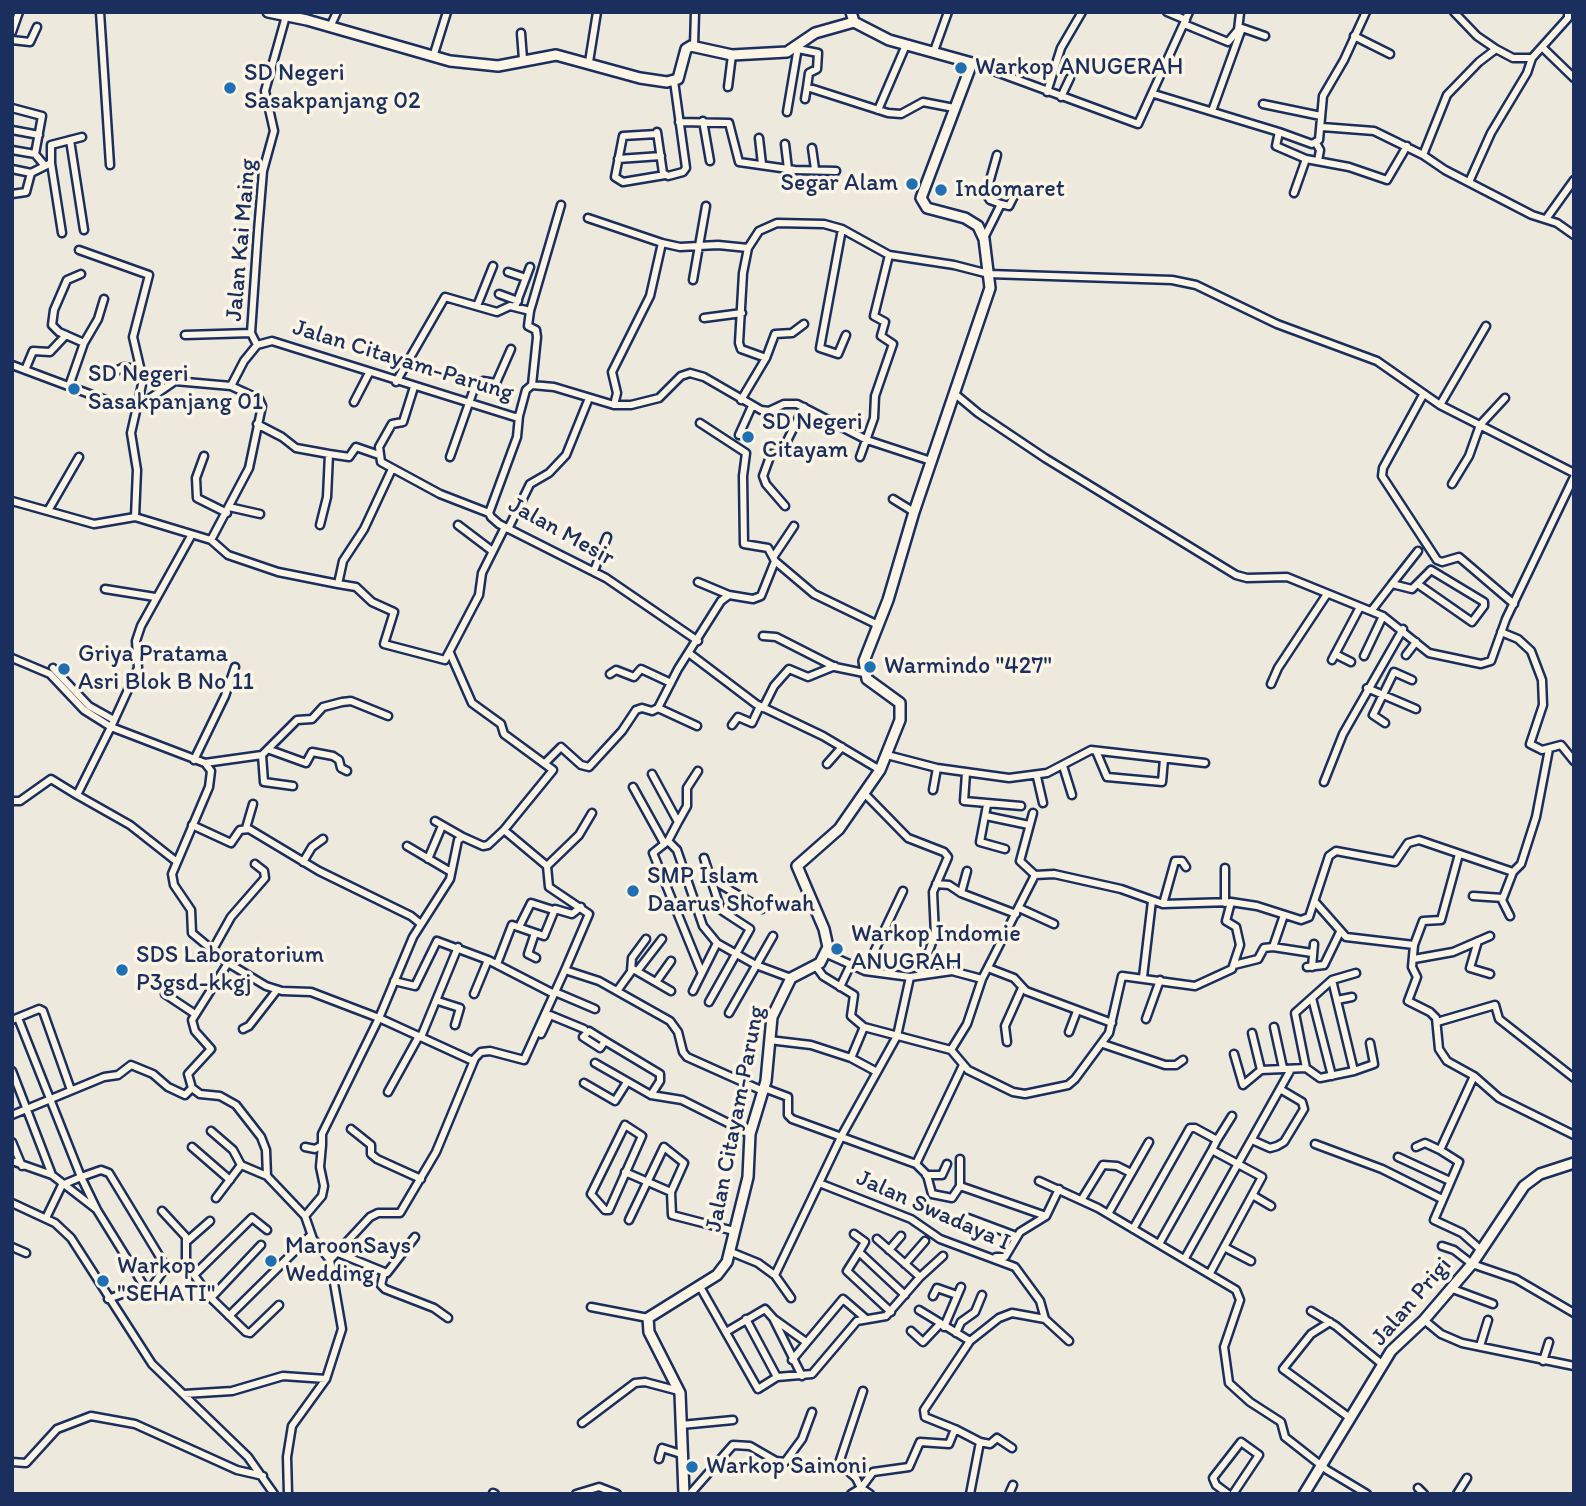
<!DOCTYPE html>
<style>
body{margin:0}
#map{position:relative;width:1586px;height:1506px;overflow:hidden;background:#eee9dd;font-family:Itim,sans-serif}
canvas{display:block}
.frame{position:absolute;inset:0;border:14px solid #1b2f5e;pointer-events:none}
</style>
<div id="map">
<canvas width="1586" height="1506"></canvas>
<div class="frame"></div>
</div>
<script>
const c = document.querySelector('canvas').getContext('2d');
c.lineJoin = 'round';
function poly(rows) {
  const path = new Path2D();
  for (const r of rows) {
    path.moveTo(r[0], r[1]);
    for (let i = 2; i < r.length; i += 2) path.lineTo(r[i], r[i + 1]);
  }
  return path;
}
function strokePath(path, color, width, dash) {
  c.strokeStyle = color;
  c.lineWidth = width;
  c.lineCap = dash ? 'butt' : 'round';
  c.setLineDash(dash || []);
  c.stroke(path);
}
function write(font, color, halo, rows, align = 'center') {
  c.font = font + ' Itim,sans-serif';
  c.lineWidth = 7;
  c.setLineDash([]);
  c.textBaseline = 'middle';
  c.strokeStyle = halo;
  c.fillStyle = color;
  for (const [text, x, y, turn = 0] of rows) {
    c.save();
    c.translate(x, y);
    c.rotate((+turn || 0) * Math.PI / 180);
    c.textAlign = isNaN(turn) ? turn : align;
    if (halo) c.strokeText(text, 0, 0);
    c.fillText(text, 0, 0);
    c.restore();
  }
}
const street = poly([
 [100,12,110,165],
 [1167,12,1186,20],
 [1454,12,1477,36,1496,49],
 [1184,24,1228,42,1238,30,1240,13],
 [330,27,337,12],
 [12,32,19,12],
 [521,33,523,59],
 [1354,36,1390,54],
 [12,40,30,42,37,27],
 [694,46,695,12],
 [1543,48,1574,78],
 [798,49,818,53,817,69,809,73,807,87],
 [934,51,948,12],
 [433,57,447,12],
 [1532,58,1513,58,1496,49,1479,62,1447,95,1423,155,1445,170,1532,215,1557,223,1574,235],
 [589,62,597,12],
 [972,63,1138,124,1189,12],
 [728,87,732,55],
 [1047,92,1061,48,1082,12],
 [1154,94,1279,132,1276,146,1306,159,1349,167,1387,180,1407,146],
 [1061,97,1070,78],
 [805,99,807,87,888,113,901,114,923,102,954,108],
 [1263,104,1321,116],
 [12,108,42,116,35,154,45,166],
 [878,110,906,45],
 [1212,111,1242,28,1265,36],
 [787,112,798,47],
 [703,121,710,161],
 [679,122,729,123,739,162,795,170,836,171],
 [1322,127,1374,131,1423,155],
 [12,130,39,135],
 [657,132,663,173,668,176,683,172,686,168,674,81],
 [1279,132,1312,144,1319,140,1323,96,1344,60,1366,12],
 [657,134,623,136,615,177,623,182,665,175],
 [759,138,762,164],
 [70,140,84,230],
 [1316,143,1320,150,1318,161],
 [785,144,788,169],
 [812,148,815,169],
 [12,150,35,154],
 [997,155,986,194,990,200,1001,204],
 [618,159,661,156],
 [51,163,62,233],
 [12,169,31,173],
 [1469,182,1491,133,1527,73,1532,58,1568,18,1568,12],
 [1294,193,1306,159],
 [12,194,26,192,31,173,51,163,51,145,82,137],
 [588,218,662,243],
 [1546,219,1574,180],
 [842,229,820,348,838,354,846,335],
 [984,238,1001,204,1009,206,1017,190],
 [79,250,149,275,133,337,143,380,131,433,137,470,135,517,211,540,249,468,262,406,259,399,231,386],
 [508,272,526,278],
 [81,274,67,280,54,310,52,325,59,332,84,343],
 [693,280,706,206],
 [499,294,518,301],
 [477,306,493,266],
 [515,307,530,267],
 [530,311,528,326,536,330,537,337,532,385],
 [704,318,742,313],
 [185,335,251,333],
 [257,345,251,333,258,231,263,171,274,131,265,91,286,16],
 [766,358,775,334,792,333,804,324],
 [12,365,111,402,133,406,146,401,175,381,231,386,244,361,257,345,272,341,515,417,519,416,526,390,532,385,554,387,614,405,631,405,659,398,681,376,690,373,704,377,761,410,769,411,784,404,797,404,867,440,931,461],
 [25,370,33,351,50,352,66,335],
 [116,371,124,367,140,370],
 [396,382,445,297,497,312,510,306,530,311,561,205],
 [69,386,84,343,98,319,104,299],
 [414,387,403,422,392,424,379,447,381,462,440,494,489,513],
 [954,393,978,413,1045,458,1236,575,1247,578,1287,577,1383,616,1429,653,1481,664,1491,661,1506,619,1574,477],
 [1423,395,1383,468,1382,476,1437,560,1442,562,1459,557,1514,604],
 [741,400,766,358,741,349,739,343,743,273,748,248,759,231,777,223,824,224,842,229,889,255,954,265,989,274,1172,280,1196,285,1277,324,1377,361,1440,405,1574,473],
 [354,402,369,373],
 [614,405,617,393,612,372,650,296,662,243,680,247,718,245,748,248],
 [1440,405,1486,326],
 [519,416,517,437,489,513,491,517,499,524,606,578,698,641],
 [700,423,746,453,743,476,744,544,768,548,775,561,814,594,878,625],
 [257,424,282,437,296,448,329,454,327,497,320,525],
 [739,435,752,406],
 [329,454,349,457,356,447,379,455],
 [204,456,196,478,197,498,227,513],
 [450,457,475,386,483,381,496,383,511,349],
 [860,457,874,418,875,396,893,344,881,336,885,322,874,316,889,255],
 [1452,484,1469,456,1480,425,1505,398],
 [893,499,914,512],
 [12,501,94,524,135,517],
 [785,506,766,484,763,476,771,454,781,453,804,407],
 [229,507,260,514],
 [49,509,79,457],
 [458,525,491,550],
 [508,529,530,484,549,473,566,455,589,398],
 [191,536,141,626,136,641,138,668,111,727,205,763,211,771,209,787,172,874,174,885,191,910,192,933,228,963,266,986,282,991,311,992,379,1018,473,1061],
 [211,540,228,555,278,572,338,584,343,561,364,529,392,469],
 [774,556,794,526],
 [594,571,607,537],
 [698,582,729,595],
 [338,584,356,587,372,602,394,612,384,644,445,660,479,595,482,573,505,527],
 [1392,584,1418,551],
 [105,589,155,597],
 [1372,610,1392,584,1412,589,1431,570,1484,602,1484,606,1472,622,1419,585],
 [1501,632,1518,639,1531,651,1542,680,1543,705,1530,744,1542,750,1561,745,1574,761],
 [763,636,776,637,835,667,864,673],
 [450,653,472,703,501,724,504,734,553,770,504,830,547,866,549,887,589,914,565,970],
 [690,654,756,704,823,736,880,770],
 [1335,654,1351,662],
 [1406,655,1416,642],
 [1364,656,1383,616],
 [12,658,50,674,84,710,111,727,77,795,51,779,20,801,12,801],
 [1332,660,1360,607],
 [53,668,89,706,114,720],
 [610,674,616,670,634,677,641,669,671,683],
 [1271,684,1278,668,1327,594],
 [1367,688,1416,709],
 [658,708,697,726],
 [763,708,774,686,789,669,808,677,835,666],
 [1385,723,1373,715,1394,672,1412,680],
 [732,725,738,717,752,723,760,706],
 [270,750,306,763,312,752,333,756,339,760,341,768,347,771],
 [1096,751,1107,777,1162,782,1164,759],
 [262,755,264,782,293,786],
 [887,755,937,768,1009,778,1047,773,1091,750,1205,763],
 [194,760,225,696,235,667],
 [205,763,262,755,297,720,312,719,323,707,342,702,351,701,388,716],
 [545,763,561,747,581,765,589,767,622,731,636,710,642,708,652,711,658,708,678,669,721,601,729,595,753,599,761,596,775,561],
 [827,764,842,747],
 [1063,766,1072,795],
 [698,771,687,788,687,806,678,822,668,841,653,853,701,971],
 [966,773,964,801,1021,806],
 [652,774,678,822],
 [1037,777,1043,803],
 [1324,782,1343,734,1403,629],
 [633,787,664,843],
 [933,790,937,768],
 [864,793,908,838,944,852,948,857,933,892,935,935,920,974],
 [77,795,130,825,177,862],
 [987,805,980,842,1005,849],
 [1033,813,1020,861,1035,875],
 [986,816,1029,825],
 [435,821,463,837],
 [192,825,231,843,240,830,249,829,319,871,411,916,421,924],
 [246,828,253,804],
 [668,841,677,850,703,926,717,943,756,965,791,978],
 [407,846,451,872],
 [704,858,721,910,750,929,709,1002],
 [428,859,442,826],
 [303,862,312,847,323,839],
 [547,866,579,835,592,813],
 [711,879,762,909],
 [936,884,949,885,961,893,1016,914],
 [961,893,967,871],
 [1473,896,1503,898,1513,872],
 [1501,898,1510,916],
 [1225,903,1225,868],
 [1316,903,1346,937,1414,945,1412,967,1417,977,1408,1001,1430,1012,1436,1018,1439,1049,1447,1061,1474,1076,1440,1150,1459,1162,1434,1220,1462,1233,1481,1250],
 [1163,904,1175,861,1182,861,1186,867],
 [1019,908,1054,924],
 [519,927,531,903,553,910],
 [535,933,528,954,536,958],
 [1478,941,1470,968,1490,974],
 [1414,945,1423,921,1441,920,1459,854],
 [1273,947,1312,953],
 [212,951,231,917,265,878,264,871,255,864],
 [827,954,865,971,910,977,952,971,982,979],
 [1414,959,1453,952,1490,936],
 [497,964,512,925,544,936,555,909,572,914,581,907],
 [815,965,823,976,854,995,851,1016,864,1027,951,1050,968,1070,1013,1092,1025,1094,1068,1085,1075,1079,1109,1033,1122,976,1195,986,1232,969,1240,945,1236,927,1226,921,1231,902],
 [1234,965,1258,959,1264,948,1273,947,1284,915],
 [1307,967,1324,965,1340,932],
 [1312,967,1314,944],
 [988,968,1014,978,1026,991,1112,1023],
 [638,970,662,939],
 [631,971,632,958,646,939],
 [865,971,903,891],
 [1143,977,1152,901],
 [394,981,415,986,437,941,488,960,554,994],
 [656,982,671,961],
 [840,987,851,964],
 [617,991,633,969,671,991],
 [693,991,717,943],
 [555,992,595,1009],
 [165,994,195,1014],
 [474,994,488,960],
 [1312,998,1332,1076],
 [1337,1000,1352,997],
 [438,1001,460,1008,455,1025],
 [729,1013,773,936],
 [18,1018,81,1177,62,1185,46,1218],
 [1146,1019,1160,980],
 [12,1020,39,1009,43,1011,71,1090],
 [1437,1022,1495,1005,1499,1019,1574,1078],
 [1274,1027,1283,1068],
 [243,1029,249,1026,277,990],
 [1069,1032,1077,1011],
 [1252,1033,1261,1070],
 [541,1034,550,1015,584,1029],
 [421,1037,458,947],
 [769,1040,811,1045,851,1058,877,1072],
 [605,1041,600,1048,583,1037,589,1031,605,1041,660,1074,660,1081,651,1095],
 [1007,1042,1005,1026,1022,988],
 [1103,1044,1165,1065,1176,1065,1183,1060],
 [951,1050,967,1024,982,979,1035,875,1054,874,1121,889,1163,904,1231,902,1257,906,1301,920,1309,917,1329,856,1336,851,1395,862,1408,843,1419,840,1513,872,1521,864,1536,817,1549,749],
 [1234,1054,1243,1085,1261,1070,1306,1068,1320,1078,1354,1071,1332,980],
 [851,1058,864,1027],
 [595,1063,651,1095,682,1100,750,1134],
 [1306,1068,1295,1013,1332,980,1356,973],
 [12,1071,52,1175],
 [1354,1071,1374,1064,1370,1043],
 [1474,1076,1499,1098,1574,1135],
 [584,1083,615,1101,627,1082],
 [764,1088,788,1097,788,1115,792,1119,916,1164,927,1175,932,1194,952,1198,960,1186,1046,1216],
 [388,1092,419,1036],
 [12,1115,104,1077,118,1075,131,1065,153,1074,168,1087,185,1095,192,1088,188,1074,211,1049,195,1031,192,1020,228,963],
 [625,1125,642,1136,609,1210,605,1210,591,1194,625,1125],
 [351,1129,371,1145,371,1154,377,1159,421,1179],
 [211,1131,233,1150,241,1165,267,1176],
 [1217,1140,1232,1116],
 [1252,1140,1270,1148,1277,1146,1284,1142,1304,1109,1302,1102,1280,1089],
 [12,1142,22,1166],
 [1315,1144,1382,1169,1442,1199],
 [322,1145,322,1134,379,1018,413,937,450,879,458,840,463,837,483,846,488,845,504,830],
 [192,1147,230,1180],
 [1416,1147,1425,1143,1440,1150],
 [1398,1157,1450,1181],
 [12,1161,52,1175,96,1209],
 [916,1164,963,1065],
 [625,1172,671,1192],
 [926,1175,942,1175,947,1164],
 [1039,1181,1098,1208,1236,1290,1240,1300,1224,1347,1229,1383,1250,1402,1281,1422,1285,1437,1327,1470,1367,1494],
 [819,1183,911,1219,940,1239,1015,1267,1040,1301,1045,1319,1012,1313,999,1318,970,1341,924,1410,925,1417,955,1429],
 [960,1186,960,1159],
 [1254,1196,1271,1206],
 [216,1198,241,1165],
 [1082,1199,1103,1165,1117,1166,1131,1173],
 [12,1203,55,1223,71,1238,152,1364,248,1457,274,1494],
 [162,1211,186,1237,186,1259,194,1275,211,1298,246,1332,250,1333,279,1305],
 [1108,1214,1149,1142],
 [305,1216,322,1196,324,1186,320,1167,322,1145,315,1149,305,1147],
 [968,1218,1016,1236],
 [629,1220,664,1147,684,1163,671,1192,672,1215,734,1231],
 [1133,1229,1190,1128,1195,1128,1217,1140,1212,1150],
 [854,1234,865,1242,859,1252,905,1295],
 [877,1239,920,1277],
 [186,1242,210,1221],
 [1159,1244,1212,1150,1262,1177,1210,1273],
 [1442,1246,1454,1250,1472,1264,1516,1279,1574,1313],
 [12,1247,26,1253],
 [1224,1247,1251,1261],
 [889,1250,901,1236],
 [731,1252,758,1263,773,1274,776,1273,842,1135,897,1036,910,977],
 [859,1252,847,1271,891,1312],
 [338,1253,387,1273,415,1237],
 [996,1257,1005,1257,1020,1232,1046,1216,1059,1189],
 [1185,1258,1290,1071],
 [330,1260,370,1217,378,1213,400,1213,436,1152,475,1058,481,1052,490,1051,524,1060,565,970,599,981,670,1021,678,1032,683,1052,687,1057,763,1091],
 [905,1264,925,1241],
 [384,1273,381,1285,385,1289,434,1308,448,1318],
 [774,1274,791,1298],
 [194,1275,252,1218,267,1230],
 [699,1285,758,1389,777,1377,812,1374,857,1321,886,1316,920,1277,943,1256],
 [1450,1288,1493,1304],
 [933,1296,937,1288,957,1295],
 [211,1298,261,1245],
 [108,1299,144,1286,151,1288,166,1267,109,1173,101,1170,81,1177,97,1210,144,1286],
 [591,1307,648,1318],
 [919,1310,970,1341],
 [1311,1311,1336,1326,1383,1365],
 [229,1316,311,1235],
 [746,1319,777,1377],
 [774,1319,806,1342],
 [1045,1319,1069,1341],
 [1424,1320,1441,1334,1462,1343,1574,1366],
 [1330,1322,1311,1334,1283,1369,1350,1418],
 [944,1327,961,1287],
 [911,1331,923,1342,939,1325],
 [726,1332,765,1309,773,1318,802,1376],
 [956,1333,961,1322,975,1312,982,1295],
 [1480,1346,1488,1320],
 [792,1360,843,1299,865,1318],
 [1543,1361,1549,1342],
 [184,1394,232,1391,283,1376,326,1379,342,1329,330,1260,313,1239,305,1216,267,1176,266,1150,261,1137,236,1105,220,1096,200,1094,192,1088],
 [582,1423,635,1383,645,1382,679,1391],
 [681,1425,733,1420],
 [980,1442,990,1444,997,1438,1012,1448],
 [659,1459,662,1448,681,1454],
 [12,1462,26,1463,57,1429,91,1416,135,1424,237,1470,263,1476],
 [861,1488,873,1472,909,1467,920,1442,949,1444,955,1429,980,1442,970,1494],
 [861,1488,856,1478,839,1463,863,1391],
 [1418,1488,1424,1494],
 [493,1493,495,1494],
 [288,1494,287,1457,292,1426,326,1379],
 [576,1494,599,1487,617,1494],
 [690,1494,733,1445,750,1446,776,1461,785,1462,802,1439,812,1412],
 [851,1494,861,1488,870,1494],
 [1009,1494,1013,1485],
 [1228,1494,1216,1485,1213,1478,1241,1442,1259,1455,1233,1494],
 [1457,1494,1467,1478]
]);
const secondary = poly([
 [268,12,307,20,450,61,498,66,556,55,640,78,667,82,678,79,686,49,691,46,732,55,787,52,815,33,854,22,889,40,972,63,921,198,927,208,965,218,978,226,984,239,990,288,914,512,888,600,864,661,867,679,900,703,900,720,880,770,839,829,797,866,824,929,828,947,820,963,791,978,772,1017,766,1081,750,1134,748,1177,727,1262,717,1275,648,1318,649,1332,680,1393,684,1494],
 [851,12,854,22],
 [1304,1494,1391,1351,1424,1320,1472,1264,1524,1186,1540,1174,1574,1163]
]);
const markers = [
 [961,68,7,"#1f6fb2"],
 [230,88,7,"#1f6fb2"],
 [912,184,7,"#1f6fb2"],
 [941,190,7,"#1f6fb2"],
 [74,389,7,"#1f6fb2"],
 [748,437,7,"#1f6fb2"],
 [870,667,7,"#1f6fb2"],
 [64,669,7,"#1f6fb2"],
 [633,891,7,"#1f6fb2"],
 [837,949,7,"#1f6fb2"],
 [122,970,7,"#1f6fb2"],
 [271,1261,7,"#1f6fb2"],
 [103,1281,7,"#1f6fb2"],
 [692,1467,7,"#1f6fb2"]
];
const poiNames = [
 ["Warkop ANUGERAH",975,68],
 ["SD Negeri",244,74],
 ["Sasakpanjang 02",244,102],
 ["Segar Alam",898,184,"right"],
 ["Indomaret",955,190],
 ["SD Negeri",88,375],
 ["Sasakpanjang 01",88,403],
 ["SD Negeri",762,423],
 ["Citayam",762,451],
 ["Griya Pratama",78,655],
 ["Asri Blok B No 11",78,683],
 ["Warmindo \"427\"",884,667],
 ["SMP Islam",647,877],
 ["Daarus Shofwah",647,905],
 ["Warkop Indomie",851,935],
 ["ANUGRAH",851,963],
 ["SDS Laboratorium",136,956],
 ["P3gsd-kkgj",136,984],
 ["MaroonSays",285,1247],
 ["Wedding",285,1275],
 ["Warkop",117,1267],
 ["\"SEHATI\"",117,1295],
 ["Warkop Sainoni",706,1467]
];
const streetNames = [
 ["Jalan Kai Maing",242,240,-85],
 ["Jalan Citayam-Parung",403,361,17],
 ["Jalan Mesir",561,532,29],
 ["Jalan Citayam-Parung",736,1119,-79],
 ["Jalan Swadaya I",933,1211,24],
 ["Jalan Prigi",1412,1302,-49]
];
strokePath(street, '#1b2f5e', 11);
strokePath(secondary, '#1b2f5e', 14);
strokePath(street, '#fcf5e5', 6);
strokePath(secondary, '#fcf5e5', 9);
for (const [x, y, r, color] of markers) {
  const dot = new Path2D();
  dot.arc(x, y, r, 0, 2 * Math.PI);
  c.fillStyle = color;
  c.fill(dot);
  strokePath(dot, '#fcf5e5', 2.5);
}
write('24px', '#1b2f5e', '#fcf5e5', poiNames, 'left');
write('24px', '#1b2f5e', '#fcf5e5', streetNames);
</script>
